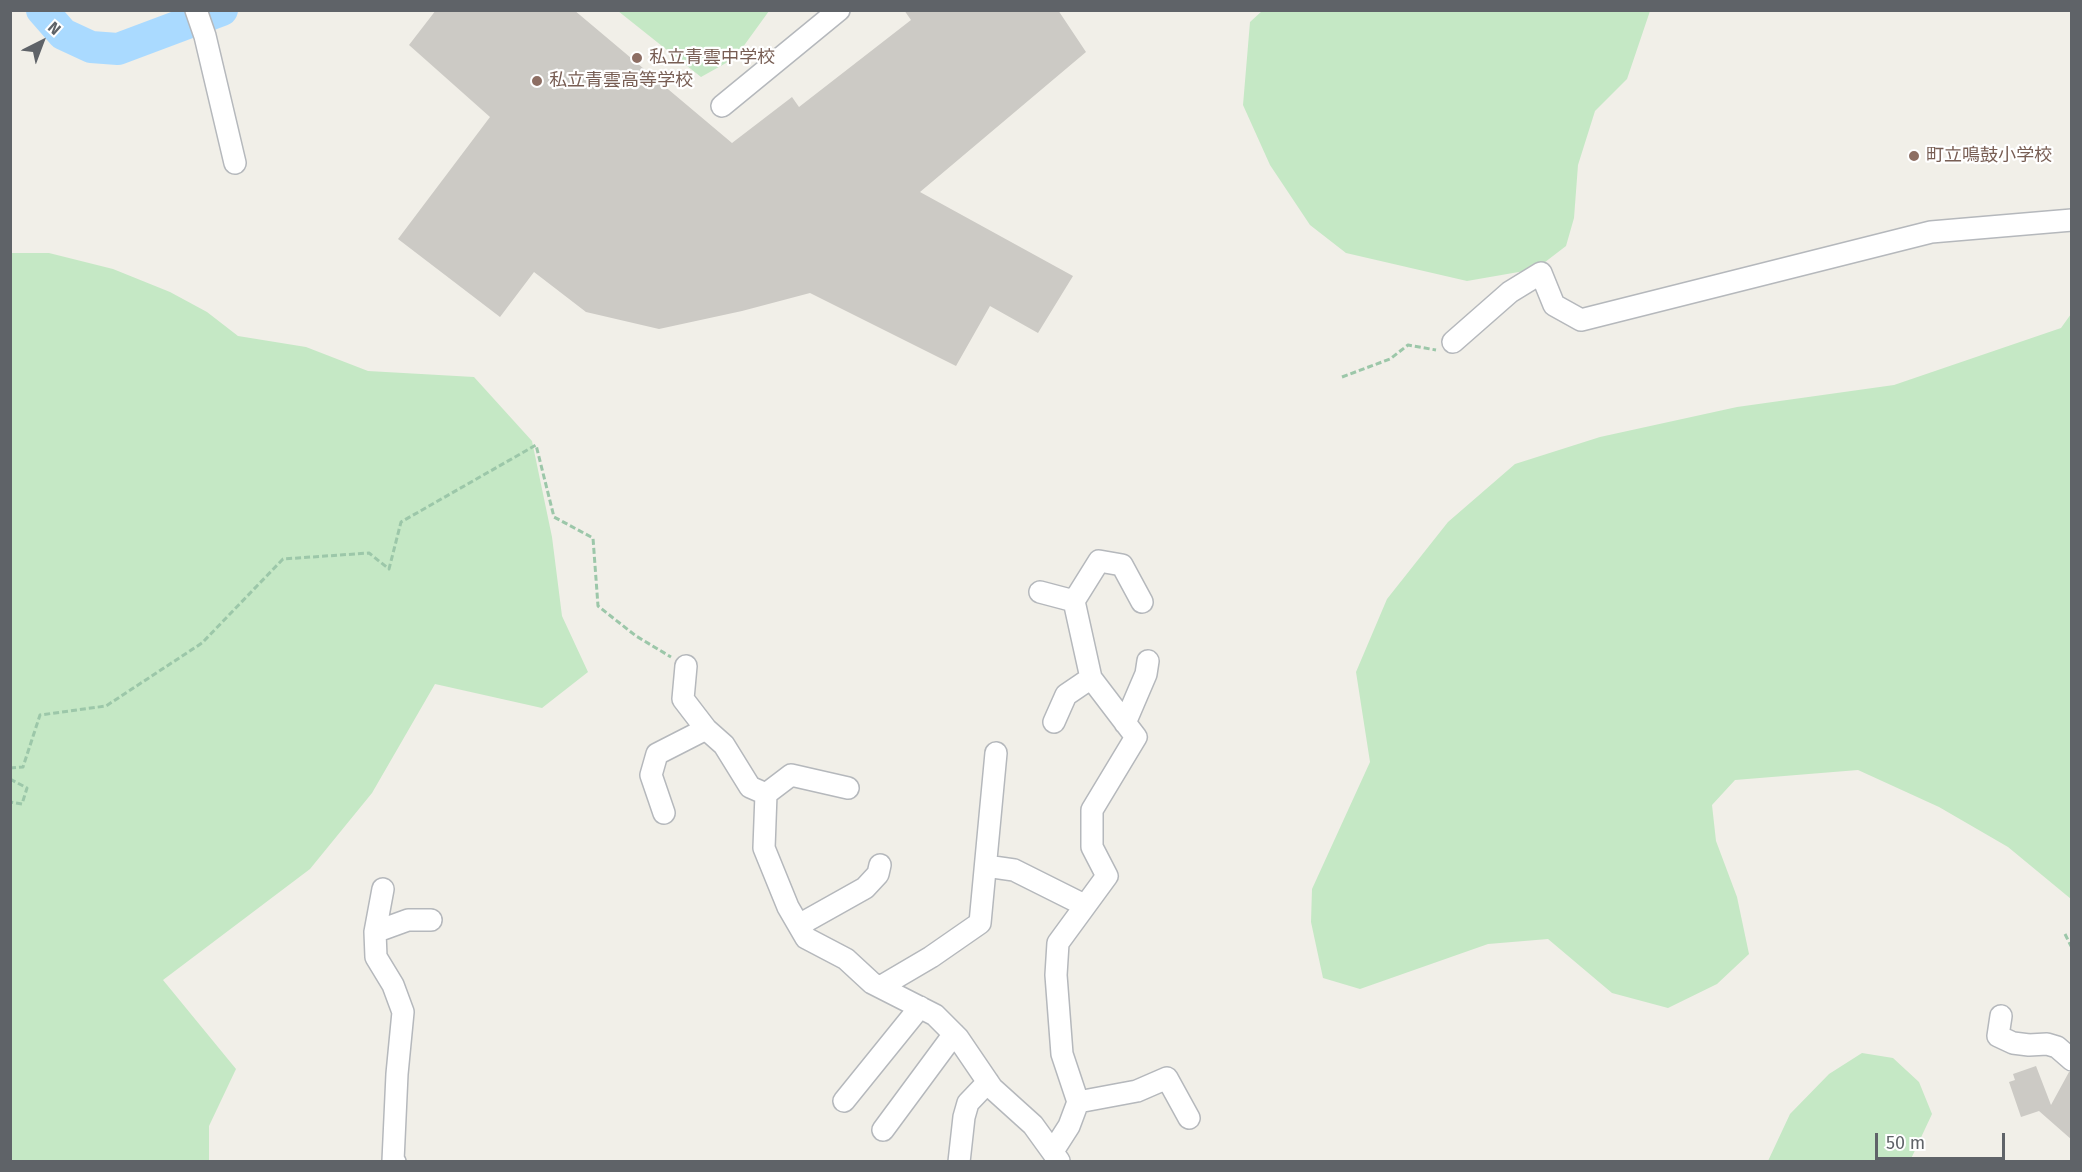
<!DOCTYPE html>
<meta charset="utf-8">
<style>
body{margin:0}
#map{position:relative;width:2082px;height:1172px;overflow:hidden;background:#f1efe8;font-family:"Fira Sans",sans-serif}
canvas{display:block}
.frame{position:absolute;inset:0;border:12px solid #5f6368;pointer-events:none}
.north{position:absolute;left:12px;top:12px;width:60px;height:60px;-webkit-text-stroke:4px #fff;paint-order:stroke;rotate:42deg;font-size:16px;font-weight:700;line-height:24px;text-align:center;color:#5f6368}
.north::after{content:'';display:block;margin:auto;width:21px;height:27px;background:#5f6368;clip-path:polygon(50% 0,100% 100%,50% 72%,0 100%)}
.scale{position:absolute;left:1875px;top:1133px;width:130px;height:27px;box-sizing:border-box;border:3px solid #5f6368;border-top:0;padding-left:8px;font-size:18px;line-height:21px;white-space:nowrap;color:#5f6368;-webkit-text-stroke:4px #fff;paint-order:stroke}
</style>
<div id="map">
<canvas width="2082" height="1172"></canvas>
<div class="frame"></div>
<div class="north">N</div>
<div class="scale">50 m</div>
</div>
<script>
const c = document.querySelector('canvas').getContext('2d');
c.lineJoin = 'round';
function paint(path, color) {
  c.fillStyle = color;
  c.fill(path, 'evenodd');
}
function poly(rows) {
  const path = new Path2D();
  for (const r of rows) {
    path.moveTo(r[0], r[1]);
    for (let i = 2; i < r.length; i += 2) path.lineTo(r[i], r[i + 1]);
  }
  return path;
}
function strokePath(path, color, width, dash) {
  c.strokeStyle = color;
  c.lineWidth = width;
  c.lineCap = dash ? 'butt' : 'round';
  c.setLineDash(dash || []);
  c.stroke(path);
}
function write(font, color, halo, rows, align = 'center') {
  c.font = font + ' "Fira Sans","Noto Sans JP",sans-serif';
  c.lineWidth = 4.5;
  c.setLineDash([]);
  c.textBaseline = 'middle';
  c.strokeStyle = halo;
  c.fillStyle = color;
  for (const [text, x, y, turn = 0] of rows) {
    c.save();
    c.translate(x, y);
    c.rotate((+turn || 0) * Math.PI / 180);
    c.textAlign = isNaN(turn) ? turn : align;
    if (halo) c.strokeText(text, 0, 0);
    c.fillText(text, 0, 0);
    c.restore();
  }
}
const green = poly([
 [618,11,769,11,735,58,701,77],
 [1262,11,1650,11,1627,79,1595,111,1578,165,1574,218,1566,246,1536,269,1467,281,1346,253,1310,225,1270,165,1243,105,1250,22],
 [11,253,49,253,113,269,170,292,207,312,238,336,306,347,368,371,474,377,532,441,552,537,562,616,588,672,542,708,435,684,372,793,310,869,163,980,236,1069,209,1126,209,1161,11,1161],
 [2071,314,2071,899,2008,847,1939,807,1858,770,1735,780,1712,805,1716,841,1737,897,1749,954,1717,984,1668,1008,1612,993,1548,939,1488,944,1360,989,1323,978,1311,922,1312,889,1370,762,1356,672,1387,599,1448,522,1515,464,1600,437,1737,407,1894,385,2061,328],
 [1862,1053,1893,1058,1919,1082,1932,1114,1910,1161,1768,1161,1790,1114,1829,1074]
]);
const river = poly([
 [42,10,63,34,91,47,118,49,222,10]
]);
const building = poly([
 [436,10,574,10,732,143,792,97,799,107,911,20,904,10,1058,10,1086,52,920,192,1073,276,1038,333,990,306,956,366,810,293,742,311,659,329,586,312,534,272,500,317,398,239,490,117,409,45],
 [2036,1066,2051,1105,2069,1072,2072,1072,2072,1140,2039,1111,2021,1117,2009,1082,2015,1080,2013,1074]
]);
const path = poly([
 [1342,377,1390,359,1408,345,1436,350],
 [10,768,23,767,40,715,106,706,202,643,283,559,369,553,389,569,401,522,536,445,554,517,593,538,598,606,636,636,671,657],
 [10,779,27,788,22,804,10,802],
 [2065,934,2072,948]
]);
const minor = poly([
 [196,10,205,36,235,163],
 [722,106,839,10],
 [1453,342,1510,292,1541,273,1554,305,1581,320,1931,232,2072,220],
 [1040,592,1074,601],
 [686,666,683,699,706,729,724,745,750,787,766,794,764,848,788,907,806,938,846,959,872,983,935,1015,958,1038,992,1088,1033,1125,1059,1161],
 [1054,722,1066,695,1091,678],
 [1125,723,1146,674,1148,661],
 [766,794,791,775,848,788],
 [664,813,651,775,657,754,706,729],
 [986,866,1014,870,1084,905],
 [383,889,375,932,376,957,393,985,403,1012,397,1074,393,1161,395,1162],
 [799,925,865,888,878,874,880,865],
 [375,932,408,920,431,920],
 [880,987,931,957,980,923,996,753],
 [2001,1016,1998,1036,2013,1043,2029,1045,2047,1044,2057,1047,2072,1060],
 [844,1101,920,1007],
 [1078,1102,1137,1091,1167,1078,1189,1118],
 [883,1130,954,1034],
 [1053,1151,1069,1126,1078,1102,1062,1054,1056,975,1058,943,1107,876,1092,847,1092,810,1136,737,1091,678,1074,601,1099,561,1122,565,1142,602],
 [959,1162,964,1117,968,1103,988,1082]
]);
const markers = [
 [637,58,6,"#8d6e63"],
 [537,81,6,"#8d6e63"],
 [1914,156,6,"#8d6e63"]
];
const educationNames = [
 ["私立青雲中学校",649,58],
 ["私立青雲高等学校",549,81],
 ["町立鳴鼓小学校",1926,156]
];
paint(green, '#c5e8c5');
strokePath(river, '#aadaff', 32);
paint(building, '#cccac5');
strokePath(minor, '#b5b8bc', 24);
strokePath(path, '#9cc7a9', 3, [6, 3]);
strokePath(minor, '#fff', 21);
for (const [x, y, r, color] of markers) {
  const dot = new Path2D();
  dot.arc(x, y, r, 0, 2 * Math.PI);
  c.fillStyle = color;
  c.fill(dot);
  strokePath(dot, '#fff', 2);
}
write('18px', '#785e54', '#fff', educationNames, 'left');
</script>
